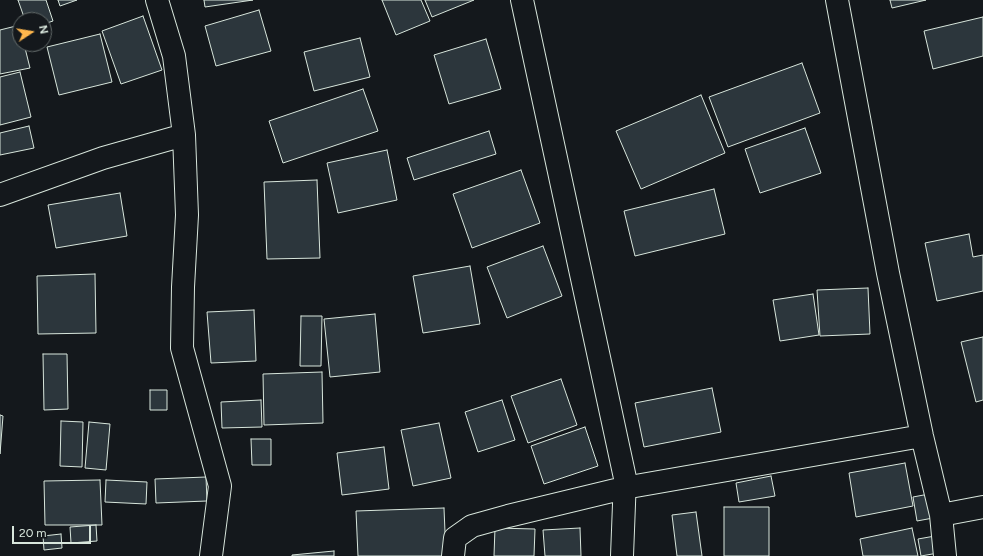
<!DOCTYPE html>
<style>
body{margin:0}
#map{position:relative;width:983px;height:556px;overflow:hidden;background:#14181c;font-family:Figtree,sans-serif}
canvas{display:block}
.north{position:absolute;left:12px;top:12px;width:40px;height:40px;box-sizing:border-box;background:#14181c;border:1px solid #626a69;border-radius:50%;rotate:78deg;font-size:11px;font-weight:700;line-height:16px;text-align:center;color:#d8e6dc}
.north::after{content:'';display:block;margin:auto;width:14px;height:18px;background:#ffb74d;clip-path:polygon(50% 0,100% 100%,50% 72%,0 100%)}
.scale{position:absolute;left:12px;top:526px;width:79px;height:18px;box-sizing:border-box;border:2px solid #d8e6dc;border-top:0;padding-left:5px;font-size:12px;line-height:14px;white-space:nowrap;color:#d8e6dc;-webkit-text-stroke:3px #14181c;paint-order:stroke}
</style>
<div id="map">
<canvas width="983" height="556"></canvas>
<div class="north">N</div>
<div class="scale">20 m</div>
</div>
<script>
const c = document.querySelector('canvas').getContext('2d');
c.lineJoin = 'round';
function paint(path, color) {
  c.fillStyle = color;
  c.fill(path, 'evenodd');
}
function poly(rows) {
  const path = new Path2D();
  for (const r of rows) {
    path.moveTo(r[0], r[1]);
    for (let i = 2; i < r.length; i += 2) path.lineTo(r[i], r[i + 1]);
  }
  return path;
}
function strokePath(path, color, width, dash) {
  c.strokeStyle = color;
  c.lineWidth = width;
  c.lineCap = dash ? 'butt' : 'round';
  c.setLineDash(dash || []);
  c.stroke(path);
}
const building = poly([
 [18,0,46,0,53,21,44,24,44,20,25,20,18,0],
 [58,0,77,0,60,6,58,0],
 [204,0,253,0,205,7,204,0],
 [382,0,421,0,430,21,396,35,382,0],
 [425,0,474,0,432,17,425,0],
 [890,0,926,0,892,8,890,0],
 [259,10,271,51,216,66,205,26,259,10],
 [143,16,162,70,121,84,102,31,143,16],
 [983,17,983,56,933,69,924,31,983,17],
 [20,25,20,44,24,44,30,68,0,74,0,30,20,25],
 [100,34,112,82,59,95,47,47,100,34],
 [360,38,370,77,314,91,304,52,360,38],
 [486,39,501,89,449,104,434,55,486,39],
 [802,63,820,113,728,147,709,97,802,63],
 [20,72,31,117,0,125,0,77,20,72],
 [363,89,378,131,283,163,269,121,363,89],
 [701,95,725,153,641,189,616,131,701,95],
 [29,126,34,148,0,155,0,133,29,126],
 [805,128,821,173,760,193,745,149,805,128],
 [489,131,496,154,414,180,407,158,489,131],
 [387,150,397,200,338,213,327,163,387,150],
 [521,170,540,223,472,248,453,194,521,170],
 [317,180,320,258,267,259,264,182,317,180],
 [714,189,725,234,635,256,624,211,714,189],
 [120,193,127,236,56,248,48,205,120,193],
 [969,234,973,257,983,255,983,291,937,301,925,243,969,234],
 [543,246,562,296,507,318,487,267,543,246],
 [470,266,480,324,423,333,413,276,470,266],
 [95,274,96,333,38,334,37,276,95,274],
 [868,288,870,334,820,336,817,290,868,288],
 [813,294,819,335,780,341,773,300,813,294],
 [254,310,256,361,211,363,207,312,254,310],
 [375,314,380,372,330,377,324,319,375,314],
 [301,316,322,316,321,366,300,366,301,316],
 [983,337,983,400,976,402,961,342,983,337],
 [43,354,67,354,68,409,44,410,43,354],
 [322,372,323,423,264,425,263,374,322,372],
 [561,379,577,425,528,443,511,396,561,379],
 [712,388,721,432,644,447,635,403,712,388],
 [150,390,167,390,167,410,150,410,150,390],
 [261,400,262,427,222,428,221,402,261,400],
 [502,400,515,440,478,452,465,412,502,400],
 [0,415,3,416,0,454,0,415],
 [61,421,83,422,82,467,60,466,61,421],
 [89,422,110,424,106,470,85,468,89,422],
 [439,423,451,478,413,486,401,430,439,423],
 [585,427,598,466,544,484,531,446,585,427],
 [251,439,271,439,271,465,252,465,251,439],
 [384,447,389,489,342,495,337,453,384,447],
 [905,463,913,506,856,517,849,473,905,463],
 [771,476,775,496,739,502,736,483,771,476],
 [206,477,207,501,156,503,155,479,206,477],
 [100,480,102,525,45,525,44,481,100,480],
 [106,480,147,482,146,504,105,502,106,480],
 [929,494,933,518,917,521,913,497,929,494],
 [724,507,769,507,769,556,724,556,724,507],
 [444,508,446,556,358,556,356,511,444,508],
 [696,512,702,556,677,556,672,515,696,512],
 [96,525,97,541,71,543,70,527,96,525],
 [495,528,535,529,534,556,494,556,495,528],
 [580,528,581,556,545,556,543,530,580,528],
 [912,528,918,556,863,556,860,539,912,528],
 [61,534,62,548,44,550,43,536,61,534],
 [935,536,938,553,921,556,918,539,935,536],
 [334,551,334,556,292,556,292,555,334,551]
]);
const minor = poly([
 [157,0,174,56,184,135,187,215,183,287,182,348,220,486,211,556],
 [522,0,625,478,622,556],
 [837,0,888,273,922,436,941,515,983,507],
 [0,195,103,158,184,135],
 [941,515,945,556],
 [453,556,455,538,472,526,508,516,624,488,922,436]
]);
paint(building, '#2c363c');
strokePath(building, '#d8e6dc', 1);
strokePath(minor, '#d8e6dc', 24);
strokePath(minor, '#14181c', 22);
</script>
